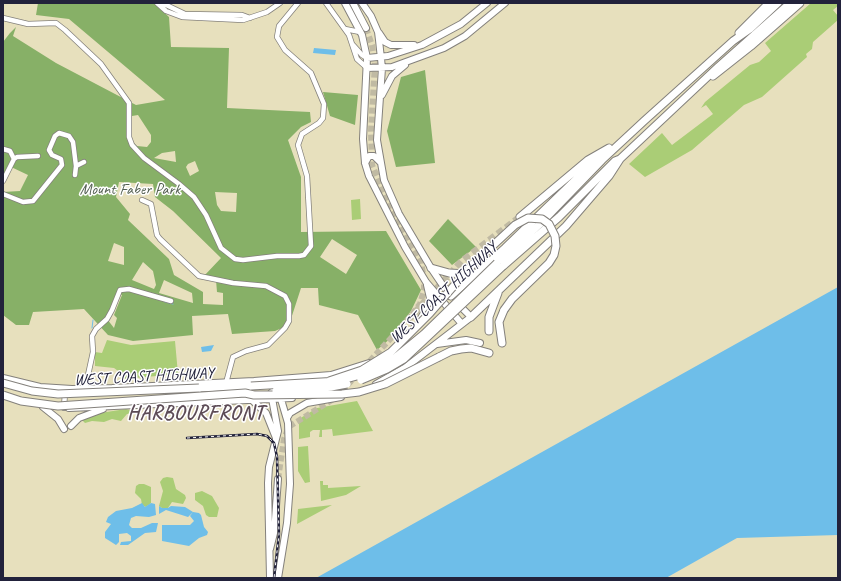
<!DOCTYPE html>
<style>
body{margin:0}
#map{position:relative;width:841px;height:581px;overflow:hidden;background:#e7e0bd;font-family:Caveat,sans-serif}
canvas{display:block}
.frame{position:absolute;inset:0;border:4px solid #22223b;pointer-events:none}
</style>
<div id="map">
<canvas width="841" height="581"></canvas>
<div class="frame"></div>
</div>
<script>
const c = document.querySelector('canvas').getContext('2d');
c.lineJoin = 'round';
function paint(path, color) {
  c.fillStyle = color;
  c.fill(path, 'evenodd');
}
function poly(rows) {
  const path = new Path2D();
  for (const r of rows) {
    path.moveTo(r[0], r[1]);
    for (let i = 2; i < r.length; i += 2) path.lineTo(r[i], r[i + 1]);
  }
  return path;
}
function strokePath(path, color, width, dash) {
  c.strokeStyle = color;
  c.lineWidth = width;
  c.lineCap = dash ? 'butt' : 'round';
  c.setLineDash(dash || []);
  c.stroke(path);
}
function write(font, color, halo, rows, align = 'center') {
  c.font = font + ' Caveat,sans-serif';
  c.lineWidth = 3;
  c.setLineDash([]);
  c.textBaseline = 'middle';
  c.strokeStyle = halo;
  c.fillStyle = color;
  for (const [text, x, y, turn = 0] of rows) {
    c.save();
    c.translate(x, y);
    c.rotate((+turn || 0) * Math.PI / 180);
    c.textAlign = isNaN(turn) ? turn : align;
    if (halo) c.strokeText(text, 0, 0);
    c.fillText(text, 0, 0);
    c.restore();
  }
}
const green = poly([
 [811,3,838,3,838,6,833,10,838,16,838,20,813,42,812,49,806,54,807,57,762,97,744,105,692,150,645,177,629,164,662,133,672,145,713,114,706,105,701,108,705,102,750,65,759,62,771,51,765,43],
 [360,199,361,219,352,220,351,200],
 [107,340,131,345,175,341,178,374,124,379,121,373,114,368,95,366,95,352,102,353],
 [357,401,373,431,333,436,332,429,322,430,322,437,319,437,320,430,313,430,310,432,310,437,299,439,299,419,317,408],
 [126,409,138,412,138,413,127,414,121,421,112,419,104,422,92,421,85,423,83,421,83,418,100,413],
 [308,446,310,482,305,483,298,471,298,447],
 [167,477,173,478,176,489,185,495,186,498,183,504,172,502,168,508,162,508,159,506,163,491,160,482,163,478],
 [320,481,323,481,323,485,328,485,328,488,361,486,346,495,321,501],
 [139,484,144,484,151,487,151,503,146,507,142,505,141,499,135,493,136,486],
 [202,491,212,496,219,508,217,517,209,517,206,515,203,506,195,500,195,493],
 [332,505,297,524,298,509]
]);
const forest = poly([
 [38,3,154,3,169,17,171,47,229,48,227,108,310,112,311,122,301,127,288,140,301,177,301,232,386,231,421,290,411,311,392,337,377,350,358,315,319,305,318,288,301,288,289,325,275,331,232,334,228,314,192,316,193,335,133,341,108,335,84,309,33,312,29,325,16,325,3,315,3,192,20,191,28,175,9,166,3,176,3,42,10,33,16,27,13,36,56,63,136,105,165,100,69,19,36,15],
 [138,115,151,135,151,142,147,147,137,146,131,140,132,116],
 [175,151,176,162,154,158,162,153],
 [195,161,199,171,190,176,186,167,188,164],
 [119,182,153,184,155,197,173,211,221,258,204,276,216,280,217,292,223,293,223,305,203,304,203,292,174,275,169,259,128,220,130,214,116,197],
 [215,192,237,193,236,212,221,211,217,205],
 [332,239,357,255,346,274,320,257],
 [114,243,124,247,124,265,108,261],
 [143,262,153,271,156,285,154,289,132,280],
 [164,280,192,293,193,303,159,293],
 [118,293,122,295,114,315,117,318,114,328,107,319],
 [425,70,435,163,396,167,387,131,401,77],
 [323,92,358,95,355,125,330,116],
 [448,219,476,247,452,265,429,241]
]);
const water = poly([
 [314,48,336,50,335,55,313,53],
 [838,287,838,535,737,538,666,578,316,578],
 [214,345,211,351,202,352,201,347],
 [142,503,145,507,151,503,155,504,156,515,149,517,136,516,131,518,129,525,132,528,141,528,152,523,158,523,156,532,145,533,128,545,120,545,121,542,131,541,131,536,127,533,119,534,119,542,116,545,105,538,105,532,111,524,106,522,108,517,116,511,132,508],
 [159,506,162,508,168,508,171,506,185,507,193,512,188,517,166,510,159,514],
 [193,512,199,513,201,515,204,527,208,532,207,535,199,538,189,546,162,541,162,525,190,525,194,521,190,516]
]);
const stream = poly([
 [165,302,173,304],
 [92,328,93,320]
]);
const majorTunnel = poly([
 [366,28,372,45,375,63,371,131,372,165,387,199,421,262,424,279,424,290,420,304,407,321,366,365],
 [278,479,284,439,288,429,290,426,335,398,357,375]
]);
const highwayTunnel = poly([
 [407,321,462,261,520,217]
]);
const minor = poly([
 [157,3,166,11,182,17,243,20,267,12,280,3],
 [162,3,185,14,242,15,250,18],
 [326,3,349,35,357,59,367,68],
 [3,18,28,24,56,23,65,30,101,64,129,103,129,137,132,145,144,158,179,184,194,197,206,215,221,248,235,259,243,260,277,256,299,256,304,255,311,246,307,176,298,145,302,134,319,123,323,118,324,104,311,73,285,50,277,37,279,26,298,3],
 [345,29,360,32],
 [353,45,362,55,367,58],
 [3,149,10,151,14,159,3,181],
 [14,159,17,157,38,156],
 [76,166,84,162],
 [3,194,23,202,33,201,62,165,61,159,52,155,49,150,55,136,59,133,69,136,73,142,76,166,75,175],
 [142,200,151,204,157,235,160,239,199,276,233,283,266,286,285,296,289,304,289,321,285,328,268,345,246,351,233,357,226,383],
 [85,389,93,352,92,336,96,329,107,319,112,310,120,290,129,289,171,301],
 [64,408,65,392]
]);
const major = poly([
 [345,3,362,35,367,58,363,139,365,163,369,176,405,247,426,282,462,324],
 [353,3,366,28],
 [362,3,371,16,378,32,379,40,382,68,377,140,384,180,399,214,431,268,450,296],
 [379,33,385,42,391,45,414,45],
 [367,58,388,56,422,45,461,24,487,3],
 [367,68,392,67,444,48,465,36,505,3],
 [382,95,392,76,405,65],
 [365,163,369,156,374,156,380,162],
 [419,321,429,305,430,298,427,285],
 [437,344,466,340,480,343],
 [3,378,40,387,72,389,112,388,254,381,331,375,369,363],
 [376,384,406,367,471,317,458,304],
 [252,400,266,413,276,438],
 [43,407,58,419,64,429],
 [69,408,292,398],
 [287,418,290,413,307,403,341,397],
 [71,426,79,418,103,409],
 [270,549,274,533,278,479],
 [270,578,268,483,269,467,278,431,271,393,279,386],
 [278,578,287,523,290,484,288,423,280,396]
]);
const highway = poly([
 [739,33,769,3],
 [713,76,751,46,800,3],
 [520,217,588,160,609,148],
 [497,263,540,224,602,160,644,121,733,41,750,29,778,3],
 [503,266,559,217,615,161,620,159,718,67,790,3],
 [431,268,449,273,468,274],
 [451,296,505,248,597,159],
 [471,317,566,226,609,176,620,159],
 [489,331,489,317,498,293],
 [502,343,499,322,504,310],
 [439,357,451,351,461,349,471,348,489,353],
 [199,388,251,386]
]);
const rail = poly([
 [187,438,257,434,267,436,274,443,277,457,279,534,274,578]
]);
const highwayBridge = poly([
 [361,380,387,369,404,359,503,266],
 [329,381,362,370,391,352,430,313,474,263,515,225,528,218,542,219,549,224,555,236,556,246,554,255,549,263,512,299,504,310],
 [3,383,32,391,58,394,199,388],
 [251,386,339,381,364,374,379,367,396,357,424,334,497,263],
 [276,391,331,387,347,384],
 [3,395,21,401,58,406,245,393,254,395,342,394,359,392,385,384,439,357]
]);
const parkNames = [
 ["Mount Faber Park",130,190]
];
const streetNames = [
 ["WEST COAST HIGHWAY",444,293,-43],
 ["WEST COAST HIGHWAY",144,377,-3]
];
const districtNames = [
 ["HARBOURFRONT",196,414]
];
paint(green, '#aacd76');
paint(forest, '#87b067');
paint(water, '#6ebee9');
strokePath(stream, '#6ebee9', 1);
strokePath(majorTunnel, '#c0baa3', 6, [6, 3]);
strokePath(highwayTunnel, '#c0baa3', 7, [7, 3.5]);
strokePath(minor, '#84817c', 6);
strokePath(major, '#84817c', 8);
strokePath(highway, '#84817c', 9);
strokePath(minor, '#fff', 4.5);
strokePath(major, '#fff', 6);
strokePath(highway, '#fff', 7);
strokePath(rail, '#22223b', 2.5);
strokePath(rail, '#fff', 1, [3]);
strokePath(highwayBridge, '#84817c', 9, []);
strokePath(highwayBridge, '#fff', 7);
write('16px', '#525e50', '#fff', parkNames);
write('16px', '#22223b', '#fff', streetNames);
c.letterSpacing = '1px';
write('bold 20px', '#5d4c56', '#fff', districtNames);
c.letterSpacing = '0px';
</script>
